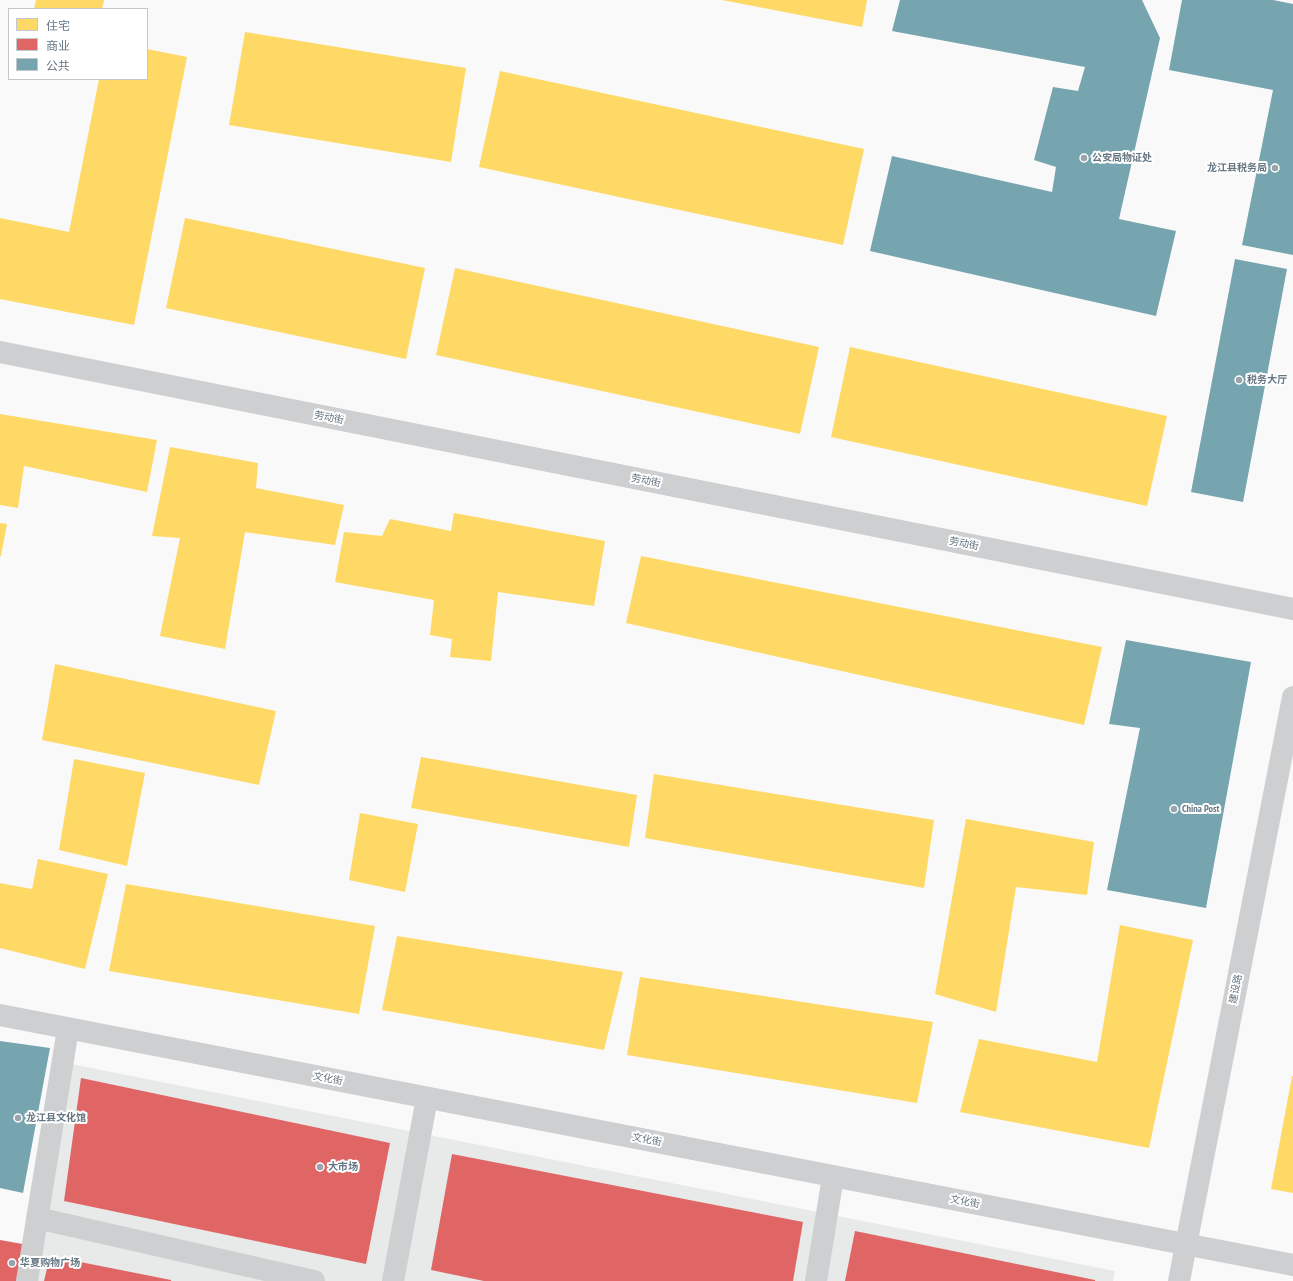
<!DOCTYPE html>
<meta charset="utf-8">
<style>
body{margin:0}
#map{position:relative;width:1293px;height:1281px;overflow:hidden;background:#f9f9f9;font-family:"PT Sans Narrow","Noto Sans SC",sans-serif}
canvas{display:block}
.legend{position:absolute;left:8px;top:8px;width:140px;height:72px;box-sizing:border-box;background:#fff;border:1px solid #c1c8cd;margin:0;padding:5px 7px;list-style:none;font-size:12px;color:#657683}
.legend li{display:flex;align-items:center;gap:8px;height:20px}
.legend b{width:20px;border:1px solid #c1c8cd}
</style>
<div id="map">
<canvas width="1293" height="1281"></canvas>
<ul class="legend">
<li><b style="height:11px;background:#ffd966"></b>住宅</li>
<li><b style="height:11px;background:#e06666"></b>商业</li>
<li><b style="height:11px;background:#76a5af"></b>公共</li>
</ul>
</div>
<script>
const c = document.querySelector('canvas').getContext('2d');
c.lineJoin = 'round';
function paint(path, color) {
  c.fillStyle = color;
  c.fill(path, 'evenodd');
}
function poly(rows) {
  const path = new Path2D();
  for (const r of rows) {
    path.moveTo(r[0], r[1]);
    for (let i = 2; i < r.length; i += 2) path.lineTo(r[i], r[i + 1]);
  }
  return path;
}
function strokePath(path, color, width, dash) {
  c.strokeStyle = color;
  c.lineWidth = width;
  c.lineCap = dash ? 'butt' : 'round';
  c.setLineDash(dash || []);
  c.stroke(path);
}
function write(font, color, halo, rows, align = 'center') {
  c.font = font + ' "PT Sans Narrow","Noto Sans SC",sans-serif';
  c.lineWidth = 4;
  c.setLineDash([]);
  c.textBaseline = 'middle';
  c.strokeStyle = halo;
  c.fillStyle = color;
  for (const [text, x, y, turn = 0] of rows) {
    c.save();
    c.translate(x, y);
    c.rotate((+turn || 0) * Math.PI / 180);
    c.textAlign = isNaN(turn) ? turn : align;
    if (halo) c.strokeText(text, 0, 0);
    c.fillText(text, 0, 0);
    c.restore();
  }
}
const built = poly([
 [66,1063,1115,1271,1113,1281,31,1281]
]);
const homes = poly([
 [36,0,104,0,102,9,34,9],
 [722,0,867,0,862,27],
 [245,32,466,68,451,162,229,125],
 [147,49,187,57,134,325,0,299,0,218,69,232,99,79,147,79],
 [500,71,864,149,843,245,479,167],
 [185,218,425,268,406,359,166,308],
 [455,268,819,347,800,434,436,355],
 [850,347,1167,416,1147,506,831,437],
 [0,414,157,440,147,492,24,466,18,508,0,505],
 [170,447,258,463,256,488,344,505,335,545,245,532,225,649,160,636,180,538,152,536],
 [454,513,605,541,594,606,498,592,491,661,450,657,452,639,430,635,434,600,335,582,344,532,382,536,390,519,451,531],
 [0,523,7,524,1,556,0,556],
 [641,556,1102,647,1084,725,626,623],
 [55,664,276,711,259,785,42,740],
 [421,757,637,795,629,847,411,808],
 [74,759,145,773,127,866,59,850],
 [654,774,934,820,924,888,645,838],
 [360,813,418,824,405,892,349,880],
 [966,819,1094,842,1087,895,1016,887,996,1012,935,994],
 [38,859,108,874,85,969,0,948,0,883,32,889],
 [126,884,375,926,359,1014,109,971],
 [1120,925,1193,940,1149,1148,960,1112,979,1039,1097,1062],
 [397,936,623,972,604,1050,382,1010],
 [640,977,933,1022,917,1103,627,1055],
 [1292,1076,1293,1076,1293,1193,1271,1189]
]);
const shops = poly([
 [81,1078,390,1143,366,1264,64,1201],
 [452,1154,803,1222,793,1281,484,1281,431,1270],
 [855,1231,1095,1280,1095,1281,845,1281],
 [0,1240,28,1245,21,1281,0,1281],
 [50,1256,171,1280,171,1281,44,1281]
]);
const public = poly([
 [900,0,1142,0,1160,38,1119,219,1176,231,1156,316,870,251,892,156,1052,192,1056,167,1034,160,1053,87,1078,91,1085,67,892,31],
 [1182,0,1273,0,1293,4,1293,255,1242,245,1273,90,1169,70],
 [1235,259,1287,269,1243,502,1191,492],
 [1126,640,1251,662,1206,908,1107,890,1140,728,1109,724],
 [0,1041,50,1048,23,1193,0,1188]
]);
const minor = poly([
 [37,1218,314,1281],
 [27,1281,68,1029],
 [393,1281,427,1098],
 [816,1281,833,1177]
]);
const tertiary = poly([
 [0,352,1293,609],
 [0,1015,1293,1265],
 [1179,1281,1293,697]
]);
const markers = [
 [1084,158,4,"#99a4ac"],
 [1275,168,4,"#99a4ac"],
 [1239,380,4,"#99a4ac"],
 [1174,809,4,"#99a4ac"],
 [18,1118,4,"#99a4ac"],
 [320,1167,4,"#99a4ac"],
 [12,1263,4,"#99a4ac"]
];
const poiNames = [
 ["公安局物证处",1092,158],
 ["龙江县税务局",1267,168,"right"],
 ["税务大厅",1247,380],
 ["China Post",1182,809],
 ["龙江县文化馆",26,1118],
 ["大市场",328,1167],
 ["华夏购物广场",20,1263]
];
const streetNames = [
 ["劳动街",329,418,11],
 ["劳动街",646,481,11],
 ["劳动街",964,544,11],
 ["建设路",1236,989,-79],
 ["文化街",328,1079,11],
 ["文化街",647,1140,11],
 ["文化街",965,1202,11]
];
paint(built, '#e8e9e9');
paint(homes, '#ffd966');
paint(shops, '#e06666');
paint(public, '#76a5af');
strokePath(minor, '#cecfd0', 22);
strokePath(tertiary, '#cecfd0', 22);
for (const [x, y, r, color] of markers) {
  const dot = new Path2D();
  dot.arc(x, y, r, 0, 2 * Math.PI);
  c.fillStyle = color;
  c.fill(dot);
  strokePath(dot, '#fff', 1.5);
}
write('bold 10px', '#657683', '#fff', poiNames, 'left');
write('10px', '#657683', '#fff', streetNames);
</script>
